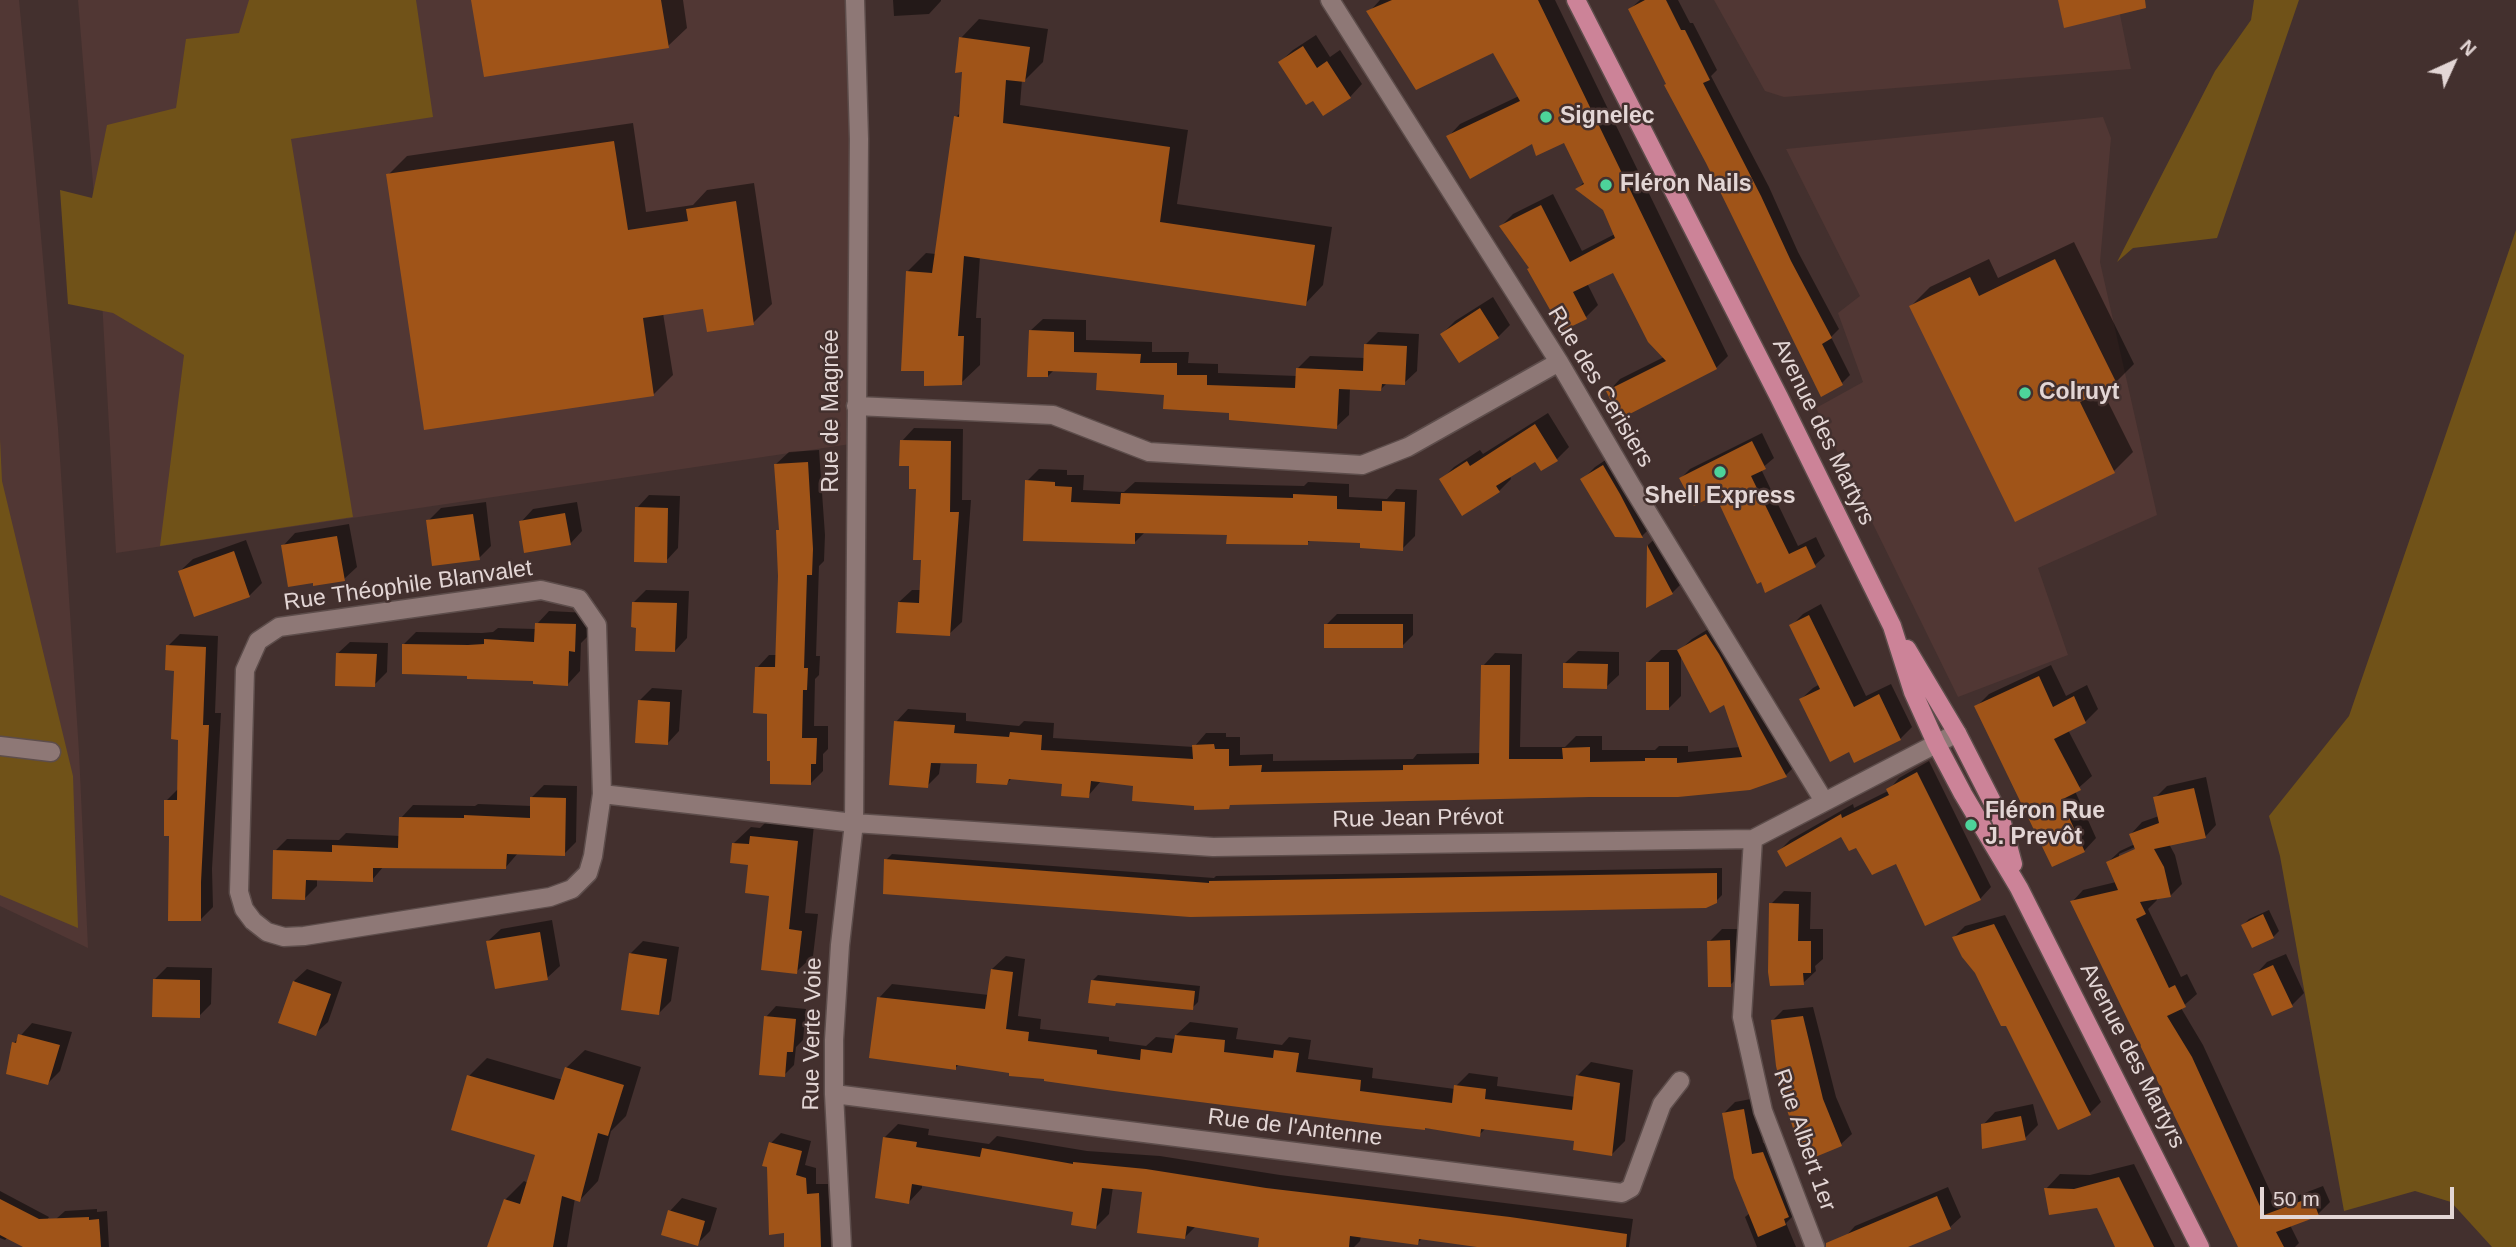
<!DOCTYPE html>
<meta charset="utf-8">
<style>
body{margin:0}
#map{position:relative;width:2516px;height:1247px;overflow:hidden;background:#43302e;font-family:Helvetica,sans-serif}
canvas{display:block}
.north{position:absolute;left:2418px;top:28px;width:70px;height:70px;-webkit-text-stroke:5px #43302e;paint-order:stroke;rotate:45deg;font-size:19px;font-weight:700;line-height:28px;text-align:center;color:#e3d6d5}
.north::after{content:'';display:block;margin:auto;width:24px;height:32px;background:#e3d6d5;clip-path:polygon(50% 0,100% 100%,50% 72%,0 100%)}
.scale{position:absolute;left:2260px;top:1187px;width:194px;height:32px;box-sizing:border-box;border:4px solid #e3d6d5;border-top:0;padding-left:9px;font-size:21px;line-height:24px;white-space:nowrap;color:#e3d6d5;-webkit-text-stroke:5px #43302e;paint-order:stroke}
</style>
<div id="map">
<canvas width="2516" height="1247"></canvas>
<div class="north">N</div>
<div class="scale">50 m</div>
</div>
<script>
const c = document.querySelector('canvas').getContext('2d');
c.lineJoin = 'round';
function paint(path, color) {
  c.fillStyle = color;
  c.fill(path, 'evenodd');
}
function poly(rows) {
  const path = new Path2D();
  for (const r of rows) {
    path.moveTo(r[0], r[1]);
    for (let i = 2; i < r.length; i += 2) path.lineTo(r[i], r[i + 1]);
  }
  return path;
}
function strokePath(path, color, width, dash) {
  c.strokeStyle = color;
  c.lineWidth = width;
  c.lineCap = dash ? 'butt' : 'round';
  c.setLineDash(dash || []);
  c.stroke(path);
}
function write(font, color, halo, rows, align = 'center') {
  c.font = font + ' Helvetica,sans-serif';
  c.lineWidth = 5;
  c.setLineDash([]);
  c.textBaseline = 'middle';
  c.strokeStyle = halo;
  c.fillStyle = color;
  for (const [text, x, y, turn = 0] of rows) {
    c.save();
    c.translate(x, y);
    c.rotate((+turn || 0) * Math.PI / 180);
    c.textAlign = isNaN(turn) ? turn : align;
    if (halo) c.strokeText(text, 0, 0);
    c.fillText(text, 0, 0);
    c.restore();
  }
}
const built = poly([
 [0,0,19,0,35,169,58,428,79,752,88,948,0,906],
 [78,0,865,0,864,442,116,553,101,282],
 [1714,0,2117,0,2131,69,1784,97,1765,91],
 [2103,117,2111,138,2100,262,2157,515,2038,568,2068,655,1958,697,1816,408,1863,382,1838,313,1860,296,1786,149]
]);
const green = poly([
 [249,0,416,0,433,117,291,139,353,517,160,546,184,355,113,313,68,304,60,190,92,198,107,125,176,108,186,39,239,33],
 [2254,0,2299,0,2217,238,2133,248,2117,262,2215,71,2251,20],
 [2516,230,2516,1247,2492,1247,2451,1202,2415,1191,2344,1211,2280,856,2269,816,2349,716],
 [0,439,2,481,73,776,78,928,0,895]
]);
const shadow = poly([
 [473,0,683,0,687,28,668,46],
 [893,0,941,0,941,1,929,14,894,16],
 [1380,0,1555,0,1728,356,1716,368,1608,392,1620,379,1664,357,1614,271,1587,283,1598,305,1586,317,1531,267,1501,226,1513,214,1553,194,1582,251,1615,234,1604,209,1578,188,1585,181,1565,141,1533,142,1448,137,1460,124,1519,96,1493,51,1369,12],
 [1640,0,1678,0,1690,23,1693,23,1717,70,1711,76,1769,187,1798,252,1839,329,1831,337,1850,375,1842,383,1668,84,1630,9],
 [979,19,1048,29,1043,62,1025,80,1022,80,1020,105,1188,130,1177,204,1332,227,1323,285,1305,304,980,256,976,318,981,318,980,365,961,383,926,369,908,271,926,253,936,254,956,117,961,112,964,70,961,38],
 [1316,35,1330,57,1340,50,1362,84,1350,97,1280,62,1293,50],
 [633,123,646,212,693,205,707,190,754,183,772,304,753,323,705,307,663,313,673,375,654,394,388,175,407,156],
 [2074,242,2134,364,2115,383,2102,390,2133,452,2114,471,1911,306,1930,287,1989,259,1998,278],
 [1493,297,1510,325,1498,337,1442,334,1455,321],
 [1043,319,1086,320,1086,340,1152,342,1152,352,1189,352,1188,363,1218,364,1218,373,1297,376,1297,369,1310,356,1365,358,1366,344,1378,332,1419,334,1417,371,1404,383,1387,383,1381,389,1350,388,1349,415,1336,427,1231,411,1098,371,1054,370,1048,376,1030,331],
 [1548,413,1569,447,1557,459,1536,460,1510,476,1511,479,1499,491,1441,480,1454,467,1480,450,1483,454],
 [914,428,963,429,962,500,971,500,962,622,949,634,899,602,912,590,921,590,923,558,918,487,902,441],
 [1762,433,1774,458,1761,469,1798,546,1816,537,1825,556,1815,565,1766,591,1716,493,1681,478,1690,469],
 [819,450,825,535,824,561,819,566,816,656,820,656,819,675,815,679,814,726,828,726,828,749,823,754,823,771,810,784,769,712,757,668,769,655,777,655,780,576,778,531,780,529,776,464,789,452],
 [1616,453,1654,524,1642,536,1616,536,1582,480,1595,467],
 [1039,469,1067,470,1067,475,1084,475,1083,490,1124,492,1135,482,1304,486,1308,482,1349,484,1349,497,1387,499,1396,489,1417,490,1415,536,1402,549,1362,541,1311,540,1307,543,1228,534,1145,532,1134,543,1027,481],
 [649,495,680,496,678,548,666,561,637,508],
 [486,502,491,546,479,558,428,521,441,508],
 [577,502,582,531,570,544,521,522,533,509],
 [349,524,357,567,344,579,283,546,295,533],
 [1660,534,1684,581,1672,593,1648,606,1648,545],
 [246,540,262,583,249,596,180,571,193,559],
 [646,590,689,591,687,638,675,651,638,626,634,602],
 [1821,604,1866,696,1891,684,1912,727,1900,739,1850,750,1801,699,1813,688,1820,684,1791,626,1803,614],
 [549,611,588,613,587,637,581,643,580,671,568,684,469,674,404,644,416,632,482,633,493,632,498,628,536,629,537,624],
 [1337,614,1413,614,1413,635,1402,646,1326,625],
 [1718,623,1798,763,1786,775,1232,803,1228,807,1135,784,1101,781,1088,796,1064,782,1012,778,1007,783,979,762,941,761,939,774,927,786,896,722,908,709,966,713,966,721,1019,726,1024,721,1054,723,1053,738,1194,747,1206,733,1226,733,1226,737,1240,737,1240,755,1273,754,1273,761,1413,759,1417,754,1481,753,1483,666,1495,653,1522,654,1520,747,1565,747,1576,736,1602,736,1602,750,1655,750,1659,746,1688,746,1688,752,1740,747,1725,703,1681,653,1681,696,1668,709,1648,662,1661,650,1680,650,1692,639],
 [180,634,218,636,215,713,221,713,212,869,213,907,200,920,171,834,166,801,179,788,180,738,175,669,168,646],
 [350,642,388,643,387,672,374,685,337,654],
 [1578,651,1619,652,1619,675,1606,687,1565,663],
 [2051,665,2066,696,2087,685,2098,709,2085,722,2068,730,2092,776,2075,791,2096,838,2084,851,1976,707,1989,694],
 [652,688,682,690,679,731,667,744,639,701],
 [1929,761,1991,887,1980,899,1857,845,1842,835,1779,851,1790,840,1853,804,1854,808,1888,791,1899,778],
 [2206,777,2216,825,2205,837,2169,844,2175,855,2182,884,2170,896,2156,898,2157,900,2148,909,2181,977,2187,974,2197,994,2181,1008,2203,1045,2276,1204,2323,1186,2330,1202,2318,1214,2290,1225,2299,1243,2295,1247,2243,1247,2072,902,2083,890,2116,882,2108,862,2120,851,2135,844,2131,834,2142,822,2159,816,2155,798,2167,786],
 [2142,844,2144,847,2119,858,2119,854],
 [544,785,577,786,576,842,564,854,518,853,506,867,384,866,372,880,317,879,317,886,305,898,275,851,287,839,339,840,346,833,400,836,401,818,413,805,475,806,478,804,532,806,532,797],
 [768,820,814,825,805,913,818,914,813,956,796,972,771,894,734,843,751,827,760,828],
 [892,854,1214,878,1216,876,1722,868,1722,895,1716,901,884,892,886,860],
 [1784,891,1811,892,1810,929,1823,929,1823,959,1815,966,1816,971,1803,983,1771,904],
 [2269,910,2279,931,2273,937,2243,925,2249,919],
 [2005,915,2101,1102,2090,1113,2007,1024,1954,937,1965,926],
 [552,920,560,966,547,978,488,941,501,929],
 [1722,929,1742,929,1743,973,1730,985,1709,942],
 [643,941,679,947,671,1001,659,1013,630,954],
 [2286,954,2304,993,2292,1005,2255,975,2267,962],
 [1006,956,1025,959,1018,1016,1041,1019,1040,1029,1109,1037,1109,1041,1146,1046,1156,1037,1176,1039,1176,1035,1190,1022,1238,1028,1236,1039,1282,1045,1289,1037,1311,1040,1308,1059,1373,1068,1372,1078,1455,1089,1456,1086,1469,1073,1498,1077,1497,1086,1576,1097,1578,1075,1591,1062,1633,1070,1625,1141,1612,1154,1576,1140,1486,1128,1479,1135,1046,1077,960,1064,955,1068,879,998,892,984,989,995,992,969],
 [167,967,212,968,211,1004,199,1016,155,979],
 [307,969,342,982,328,1022,315,1034,294,981],
 [1098,975,1200,986,1198,1002,1192,1008,1093,980],
 [776,1006,806,1009,803,1040,796,1047,794,1065,784,1075,766,1017],
 [1813,1007,1836,1097,1852,1134,1841,1144,1809,1158,1773,1020,1783,1010],
 [32,1023,72,1032,60,1071,48,1083,14,1043],
 [585,1050,641,1067,626,1116,611,1131,598,1181,580,1200,575,1198,567,1247,489,1247,505,1200,524,1181,528,1183,537,1154,469,1076,487,1058,563,1080,566,1068],
 [1756,1098,1763,1143,1774,1141,1797,1212,1786,1223,1796,1247,1757,1247,1745,1217,1750,1213,1724,1113,1735,1102],
 [2033,1104,2038,1125,2025,1138,1983,1125,1995,1112],
 [898,1124,929,1129,928,1135,989,1144,997,1136,1087,1151,1160,1156,1280,1175,1633,1219,1629,1247,1489,1247,1423,1238,1417,1243,1361,1236,1360,1241,1354,1247,1261,1247,1261,1237,1196,1226,1184,1238,1144,1190,1113,1187,1109,1214,1095,1228,1075,1211,922,1184,922,1188,909,1202,885,1137],
 [781,1133,811,1141,805,1165,816,1168,816,1184,828,1184,831,1247,786,1247,786,1231,771,1143],
 [2134,1164,2175,1247,2116,1247,2098,1206,2046,1189,2060,1174,2090,1175],
 [1948,1187,1961,1217,1950,1227,1904,1247,1849,1247,1845,1237,1855,1226],
 [0,1191,49,1217,31,1247,8,1237,5,1240,0,1238],
 [682,1198,717,1208,710,1231,697,1244,663,1233,670,1211],
 [97,1209,97,1212,107,1211,109,1247,58,1247,56,1219,65,1211]
]);
const building = poly([
 [471,0,661,0,669,48,484,77],
 [1392,0,1538,0,1717,369,1620,419,1606,391,1666,361,1648,342,1613,273,1573,292,1587,319,1562,331,1527,269,1529,268,1499,226,1541,205,1570,262,1615,238,1603,210,1575,189,1584,184,1564,143,1536,156,1532,144,1470,179,1446,136,1520,101,1493,53,1416,90,1366,11],
 [1645,0,1666,0,1681,30,1685,30,1710,80,1703,83,1761,196,1791,261,1832,338,1822,344,1843,385,1821,397,1706,163,1664,85,1666,84,1628,9],
 [2058,0,2145,0,2146,8,2064,28],
 [959,37,1030,47,1025,82,1006,80,1003,123,1170,147,1160,222,1315,245,1306,306,964,256,958,336,964,336,962,385,924,386,924,371,901,371,906,271,932,273,954,116,959,117,962,72,955,73],
 [1303,46,1317,68,1327,61,1351,98,1323,116,1313,101,1306,105,1278,62],
 [614,141,628,230,688,221,686,209,736,201,754,325,707,332,703,309,643,318,654,396,424,430,386,174],
 [2055,259,2117,384,2080,402,2115,473,2015,522,1909,306,1970,277,1979,296],
 [1480,308,1499,338,1459,363,1440,334],
 [1029,330,1074,332,1074,352,1141,354,1140,363,1177,363,1177,375,1207,375,1207,385,1295,388,1296,368,1363,371,1364,344,1407,346,1405,385,1382,384,1381,391,1339,389,1337,429,1229,420,1229,413,1163,409,1164,395,1096,390,1097,373,1048,371,1048,377,1027,377],
 [1535,424,1558,461,1541,471,1535,462,1496,486,1500,492,1462,516,1439,479,1467,461,1470,466],
 [900,440,951,441,950,512,959,512,950,636,896,633,898,602,919,603,921,560,913,560,916,489,909,489,909,466,899,466],
 [1752,441,1766,469,1751,476,1789,554,1806,546,1816,567,1765,593,1761,582,1757,584,1715,495,1694,506,1679,478],
 [808,462,813,549,812,575,807,575,804,668,808,668,807,690,803,690,802,738,817,738,816,764,811,764,811,785,770,784,770,761,767,761,767,714,753,713,755,667,775,667,778,576,776,530,779,530,774,464],
 [1603,465,1620,494,1643,538,1615,537,1580,479],
 [1025,480,1055,482,1055,486,1072,487,1071,502,1120,504,1121,493,1293,498,1293,494,1337,496,1337,509,1382,511,1382,501,1405,502,1403,551,1360,548,1360,543,1308,541,1308,545,1226,544,1227,535,1135,533,1135,544,1023,541],
 [635,507,668,508,667,563,634,562],
 [565,513,571,545,524,553,519,521],
 [473,514,480,560,432,566,426,520],
 [337,536,345,581,313,586,313,583,288,587,281,545],
 [1647,545,1673,594,1646,608],
 [234,551,250,597,194,617,178,571],
 [632,602,677,603,675,652,635,651,636,628,631,627],
 [1809,615,1854,707,1879,694,1901,740,1854,763,1849,752,1830,762,1799,699,1820,689,1789,625],
 [535,623,576,624,575,652,569,651,568,686,533,684,533,681,467,679,467,676,402,674,402,644,468,645,484,644,484,639,534,642],
 [1324,624,1403,624,1403,648,1324,648],
 [1706,634,1719,654,1787,777,1750,790,1678,797,1590,797,1230,805,1229,809,1194,810,1194,806,1132,801,1133,786,1091,781,1089,798,1061,796,1062,784,1009,779,1007,785,976,783,977,764,931,763,928,788,889,785,894,721,955,725,954,733,1009,737,1010,732,1042,735,1041,750,1193,759,1192,745,1214,744,1215,749,1229,749,1229,766,1262,765,1261,772,1403,770,1403,765,1479,764,1481,665,1510,665,1509,759,1563,759,1562,748,1590,747,1590,762,1645,761,1645,758,1677,758,1677,763,1742,757,1724,705,1710,713,1677,650],
 [166,645,206,647,203,725,209,725,201,882,201,921,168,921,169,836,164,836,164,800,177,800,178,740,171,739,174,671,165,670],
 [336,653,377,654,375,687,335,686],
 [1646,662,1669,662,1669,710,1646,710],
 [1563,663,1608,664,1607,689,1563,688],
 [2039,676,2053,707,2074,696,2086,723,2054,739,2081,790,2061,800,2085,852,2052,867,1974,706],
 [638,700,670,702,668,745,635,743],
 [1917,772,1981,900,1925,926,1896,864,1872,875,1856,848,1849,851,1841,837,1786,867,1777,851,1841,814,1842,818,1889,795,1886,789],
 [2194,788,2206,838,2154,849,2164,867,2171,897,2140,902,2146,914,2136,919,2169,988,2175,985,2186,1007,2167,1016,2192,1057,2264,1215,2312,1197,2319,1216,2276,1232,2284,1247,2238,1247,2070,901,2118,890,2106,862,2135,849,2129,834,2159,823,2153,797],
 [530,797,566,798,565,856,507,854,506,869,373,868,373,882,306,880,305,900,272,899,273,850,332,852,332,845,398,848,399,817,464,818,464,815,530,818],
 [750,836,798,841,789,929,802,931,797,974,761,970,769,896,745,893,748,865,730,863,732,843,749,844],
 [884,859,1209,883,1209,881,1717,873,1717,903,1706,908,1190,917,883,894],
 [1769,903,1799,904,1798,941,1811,941,1811,973,1803,973,1804,985,1770,986,1768,972],
 [2263,914,2274,938,2252,948,2241,925],
 [1994,924,2091,1115,2058,1130,2006,1026,2001,1026,1975,973,1962,957,1952,937],
 [540,932,548,980,495,989,486,941],
 [1730,940,1731,987,1708,987,1707,941],
 [629,953,667,959,659,1015,621,1010],
 [2273,965,2293,1007,2272,1016,2253,974],
 [991,969,1013,972,1006,1029,1029,1032,1028,1041,1097,1050,1097,1054,1140,1060,1141,1049,1172,1053,1175,1035,1225,1040,1224,1052,1273,1058,1274,1050,1299,1053,1296,1072,1361,1080,1360,1091,1452,1103,1454,1085,1486,1089,1485,1099,1572,1110,1576,1075,1620,1083,1612,1156,1573,1150,1574,1141,1481,1129,1480,1137,1425,1128,1425,1130,1379,1125,1114,1091,1044,1081,1044,1079,1009,1076,1009,1073,956,1065,956,1070,869,1058,877,997,985,1009],
 [153,979,200,980,200,1018,152,1017],
 [1091,980,1195,991,1193,1010,1116,1003,1115,1006,1088,1003],
 [293,981,331,994,316,1036,278,1023],
 [764,1016,796,1019,793,1052,787,1052,785,1077,759,1075],
 [1803,1016,1823,1099,1842,1146,1808,1160,1801,1145,1799,1146,1786,1107,1776,1066,1771,1020],
 [18,1034,60,1045,48,1085,6,1074,12,1042,16,1043],
 [565,1067,624,1085,608,1136,598,1133,580,1202,562,1196,553,1247,487,1247,504,1199,520,1204,535,1155,451,1130,467,1075,554,1100],
 [1744,1109,1752,1154,1763,1152,1789,1217,1784,1219,1786,1225,1758,1237,1734,1178,1722,1113],
 [2021,1116,2026,1140,1982,1149,1981,1124],
 [883,1137,917,1142,916,1147,980,1157,982,1148,1073,1164,1073,1162,1146,1169,1266,1188,1510,1217,1627,1234,1626,1247,1477,1247,1419,1239,1418,1245,1350,1236,1349,1247,1258,1247,1259,1238,1187,1226,1185,1239,1137,1233,1142,1192,1102,1188,1096,1229,1071,1225,1073,1212,912,1184,909,1204,875,1198],
 [769,1142,802,1151,796,1175,806,1178,807,1194,819,1193,821,1247,784,1247,784,1233,769,1235,767,1167,762,1166],
 [2119,1177,2154,1247,2115,1247,2097,1208,2049,1215,2044,1188,2074,1189],
 [1937,1196,1951,1229,1908,1247,1826,1247,1826,1243],
 [0,1199,39,1219,89,1217,89,1220,99,1219,101,1247,23,1247,0,1235],
 [668,1210,705,1221,698,1246,661,1235]
]);
const street = poly([
 [1330,0,1559,362,1631,485,1824,801],
 [856,406,1053,415,1149,452,1362,465,1408,447,1559,362],
 [0,746,51,752],
 [602,794,593,856,588,873,572,889,550,897,304,936,284,937,267,932,253,921,244,909,239,892,245,670,258,641,279,627,541,590,579,599,597,625,602,794,854,823,1213,847,1753,839,1957,733],
 [1753,839,1742,1017,1763,1111,1815,1247],
 [834,1094,1622,1193,1631,1188,1662,1104,1680,1081],
 [842,1247,834,1094,834,1040,840,945,854,823,859,139,855,0]
]);
const primary = poly([
 [1576,0,1779,397,1892,626,1913,692,1936,743,1963,794,2019,888,2200,1247],
 [1907,649,1957,733,2001,819,2013,864]
]);
const markers = [
 [1546,117,7,"#4dd39a"],
 [1606,185,7,"#4dd39a"],
 [2025,393,7,"#4dd39a"],
 [1720,472,7,"#4dd39a"],
 [1971,825,7,"#4dd39a"]
];
const poiNames = [
 ["Signelec",1560,117],
 ["Fléron Nails",1620,185],
 ["Colruyt",2039,393],
 ["Shell Express",1720,497,"center"],
 ["Fléron Rue",1985,812],
 ["J. Prevôt",1985,838]
];
const streetNames = [
 ["Rue des Cerisiers",1600,387,59],
 ["Rue de Magnée",832,411,-90],
 ["Avenue des Martyrs",1823,432,64],
 ["Rue Théophile Blanvalet",408,586,-8],
 ["Rue Jean Prévot",1418,819,-1],
 ["Rue Verte Voie",813,1034,-89],
 ["Avenue des Martyrs",2132,1056,63],
 ["Rue de l'Antenne",1295,1128,7],
 ["Rue Albert 1er",1804,1140,71]
];
paint(built, '#513734');
paint(green, '#705218');
paint(shadow, '#0007');
paint(building, '#a05418');
strokePath(street, '#5d4d4b', 21);
strokePath(primary, '#5d4d4b', 21);
strokePath(street, '#8e7876', 18);
strokePath(primary, '#cc8398', 18);
for (const [x, y, r, color] of markers) {
  const dot = new Path2D();
  dot.arc(x, y, r, 0, 2 * Math.PI);
  c.fillStyle = color;
  c.fill(dot);
  strokePath(dot, '#43302e', 2.5);
}
write('bold 23px', '#e3d6d5', '#43302e', poiNames, 'left');
write('23px', '#e3d6d5', '#43302e', streetNames);
</script>
